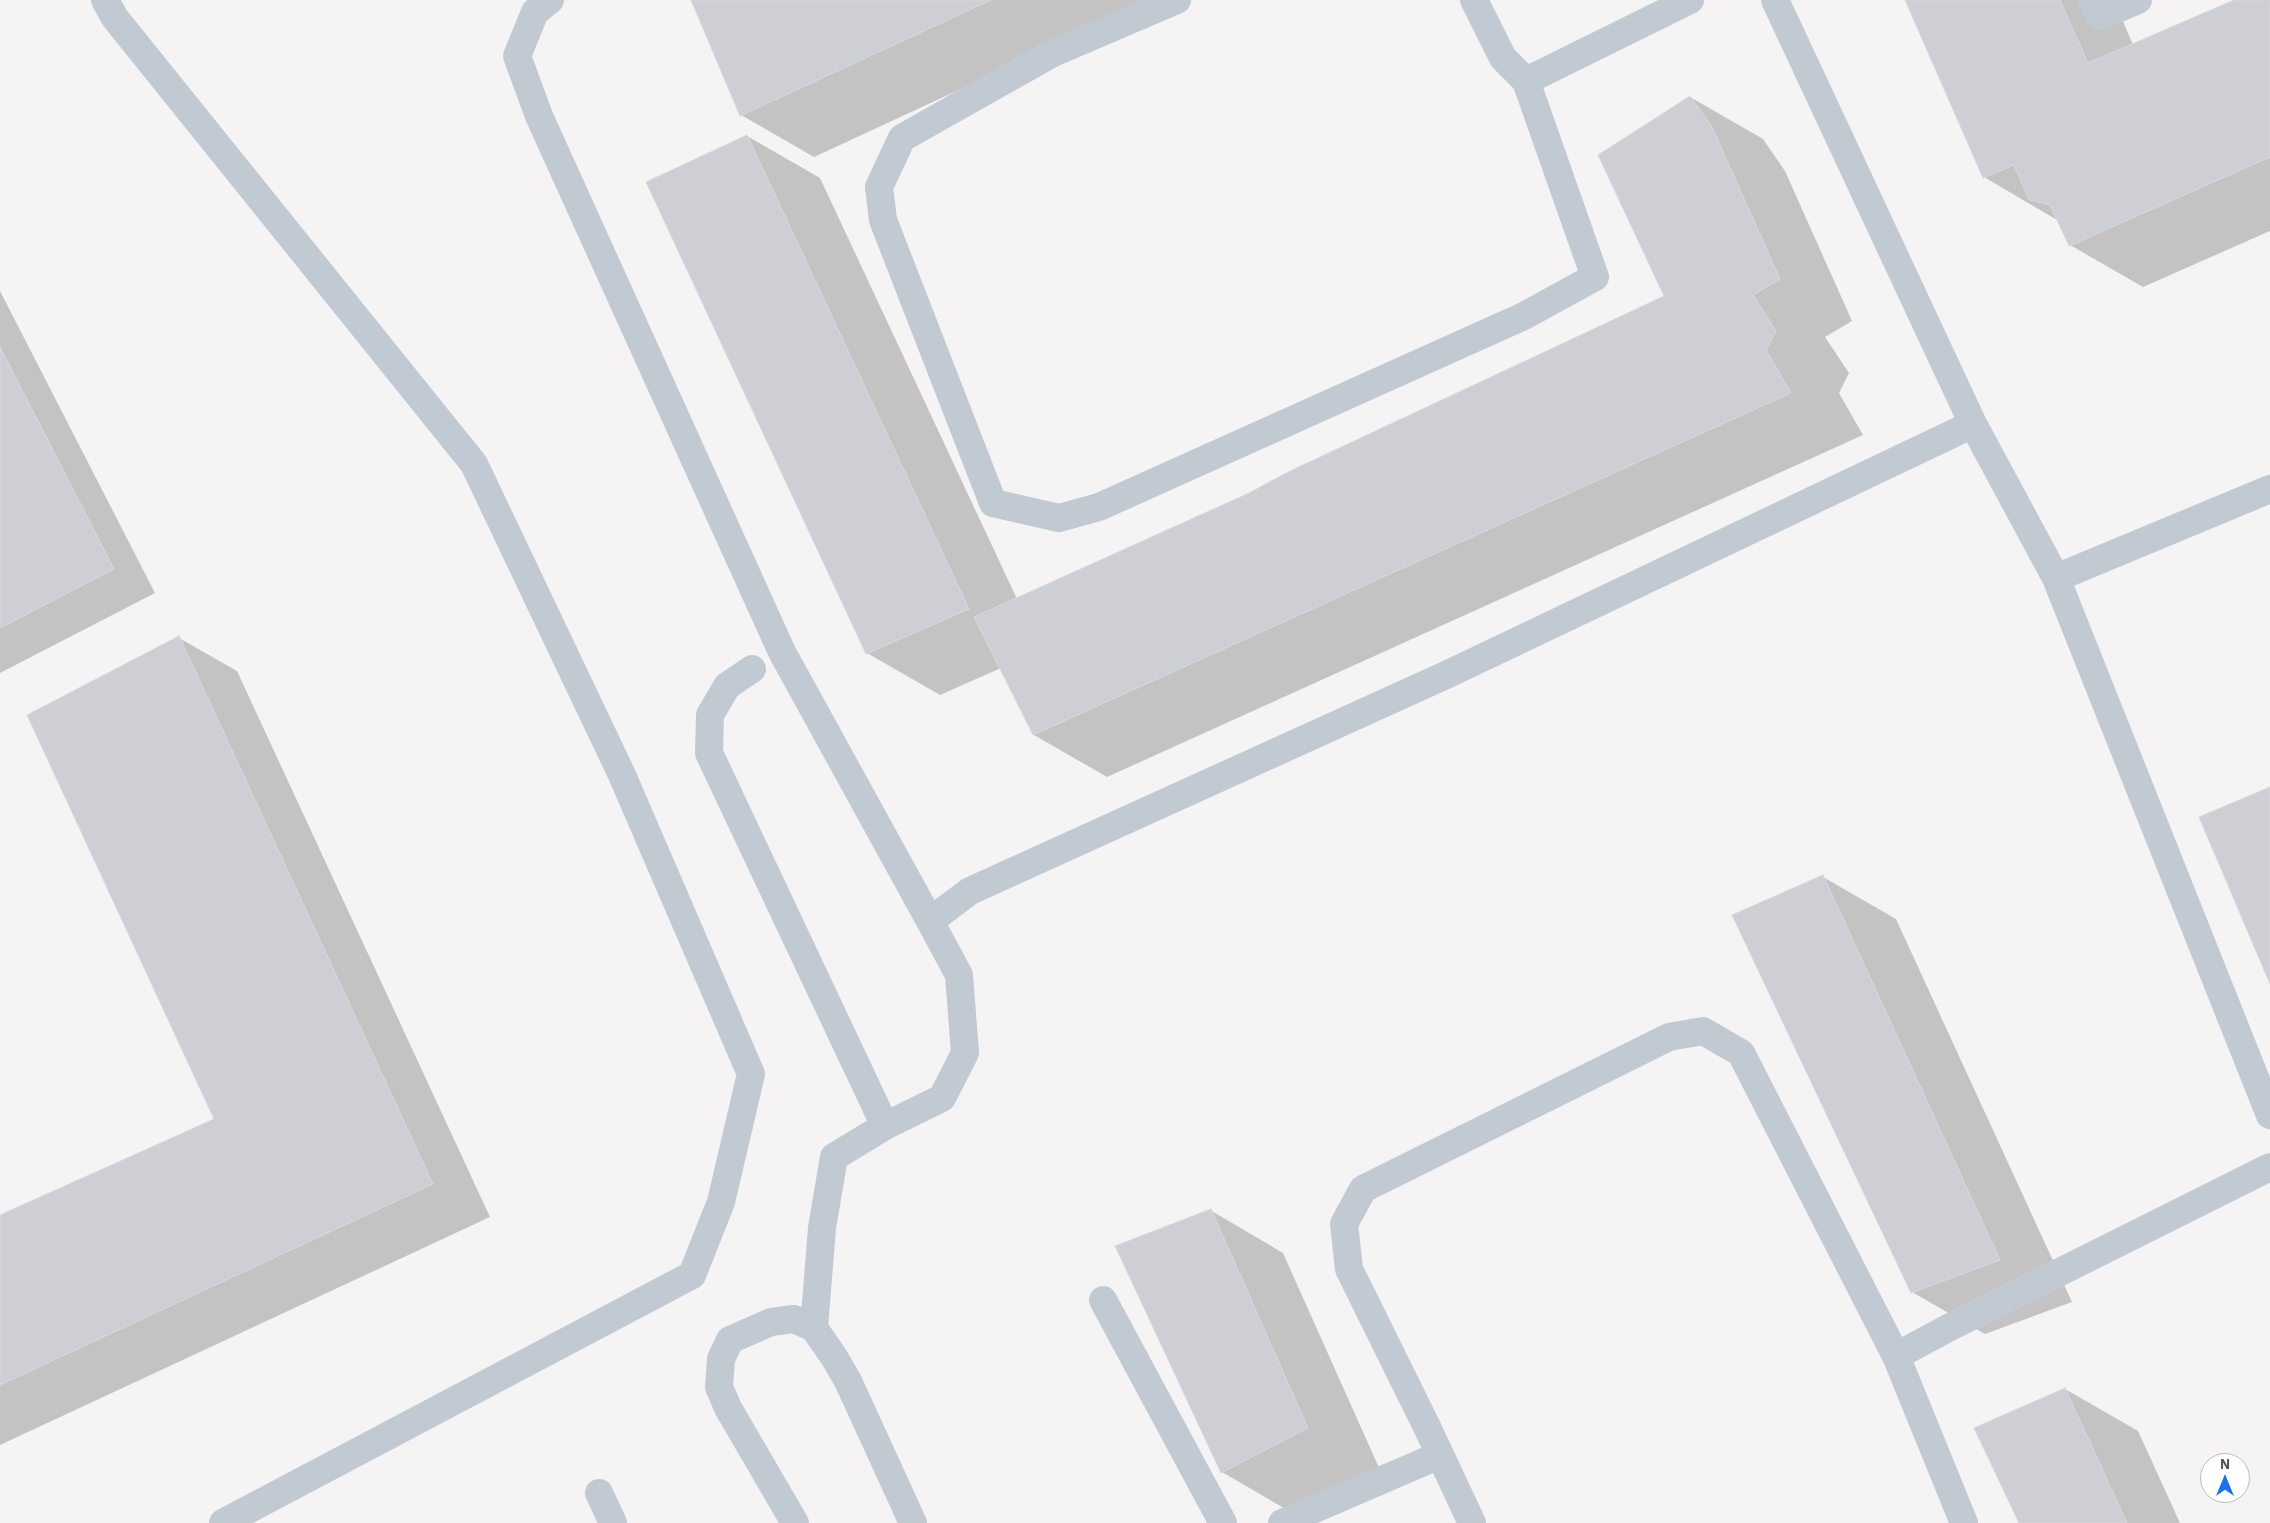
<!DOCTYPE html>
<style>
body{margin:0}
#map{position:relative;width:2270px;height:1523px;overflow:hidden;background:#f5f3f3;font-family:"IBM Plex Sans",sans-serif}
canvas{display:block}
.north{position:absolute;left:2200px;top:1453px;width:50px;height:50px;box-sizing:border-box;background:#fff;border:1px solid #b7bbc0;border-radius:50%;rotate:0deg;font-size:14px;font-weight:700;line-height:20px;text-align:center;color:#4a5661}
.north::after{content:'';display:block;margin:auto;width:18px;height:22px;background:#1a73e8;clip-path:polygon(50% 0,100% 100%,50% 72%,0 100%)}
</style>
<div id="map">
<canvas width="2270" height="1523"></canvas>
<div class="north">N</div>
</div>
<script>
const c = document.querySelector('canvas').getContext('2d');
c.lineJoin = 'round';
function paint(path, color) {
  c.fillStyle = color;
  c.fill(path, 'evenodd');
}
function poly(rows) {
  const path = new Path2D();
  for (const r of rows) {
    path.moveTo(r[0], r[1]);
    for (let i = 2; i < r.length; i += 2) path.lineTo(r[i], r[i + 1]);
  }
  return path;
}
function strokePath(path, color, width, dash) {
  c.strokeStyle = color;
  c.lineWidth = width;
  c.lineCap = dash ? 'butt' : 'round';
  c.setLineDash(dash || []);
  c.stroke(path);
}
const shadow = poly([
 [692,0,1163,0,1086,31,814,157,741,115],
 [1906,0,2114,0,2133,45,2237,0,2270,0,2270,231,2143,287,2070,245,2057,220,1984,177],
 [1690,97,1763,139,1785,171,1852,321,1825,337,1849,373,1839,393,1863,435,1107,777,1034,735,1001,668,940,695,867,653,747,136,820,178,1017,599,1249,495,1666,297],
 [0,291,155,593,0,673],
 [179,638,237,671,490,1217,0,1445,0,1217,216,1119],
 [1823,877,1896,919,2072,1302,1985,1334,1912,1292],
 [1210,1210,1283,1253,1380,1470,1294,1514,1222,1472],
 [2065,1389,2138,1431,2180,1523,2020,1523]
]);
const building = poly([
 [691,0,991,0,740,116,691,0],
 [1905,0,2060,0,2088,63,2234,0,2270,0,2270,157,2069,246,2050,205,2029,200,2014,165,1983,178,1905,0],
 [1690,96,1712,127,1780,279,1753,295,1776,331,1766,350,1791,393,1033,735,974,617,1249,493,1288,472,1664,296,1598,155,1690,96],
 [747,135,969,609,866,654,646,182,747,135],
 [0,347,114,569,0,628,0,347],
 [179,636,433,1184,0,1385,0,1215,214,1119,27,715,179,636],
 [2270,787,2270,984,2199,817,2270,787],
 [1823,875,2000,1260,1911,1293,1732,915,1823,875],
 [1211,1209,1308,1428,1221,1473,1115,1246,1211,1209],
 [2065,1388,2127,1523,2019,1523,1974,1428,2065,1388]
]);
const minor = poly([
 [105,0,115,18,474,464,622,775,751,1074,721,1202,692,1275,223,1523],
 [550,0,535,12,517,56,539,116,782,652,930,921],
 [1177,0,1051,54,902,138,879,187,883,220,993,503,1059,518,1099,507,1524,316,1595,277,1526,81,1503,58,1474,0],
 [1775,0,1973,424,2056,578,2270,489],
 [2092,0,2100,16,2138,0],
 [1526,81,1690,0],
 [2056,578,2270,1115],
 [752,669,727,686,710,715,709,753,885,1126],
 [1103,1300,1223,1523],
 [814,1328,822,1228,834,1157,885,1126,942,1098,965,1053,959,975,930,921,970,891,1446,675,1973,424],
 [599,1493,613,1523],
 [795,1523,728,1408,719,1387,721,1359,730,1340,771,1322,794,1319,814,1328,834,1357,848,1381,913,1523],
 [1282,1523,1440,1455],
 [1472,1523,1427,1427,1349,1269,1344,1224,1363,1189,1669,1037,1703,1031,1741,1053,1896,1356],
 [1964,1523,1896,1356,1952,1326,2270,1167]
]);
paint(shadow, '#0003');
paint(building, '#cdcfd5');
strokePath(building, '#d7d9de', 1);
strokePath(minor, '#c1cad2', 28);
</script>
